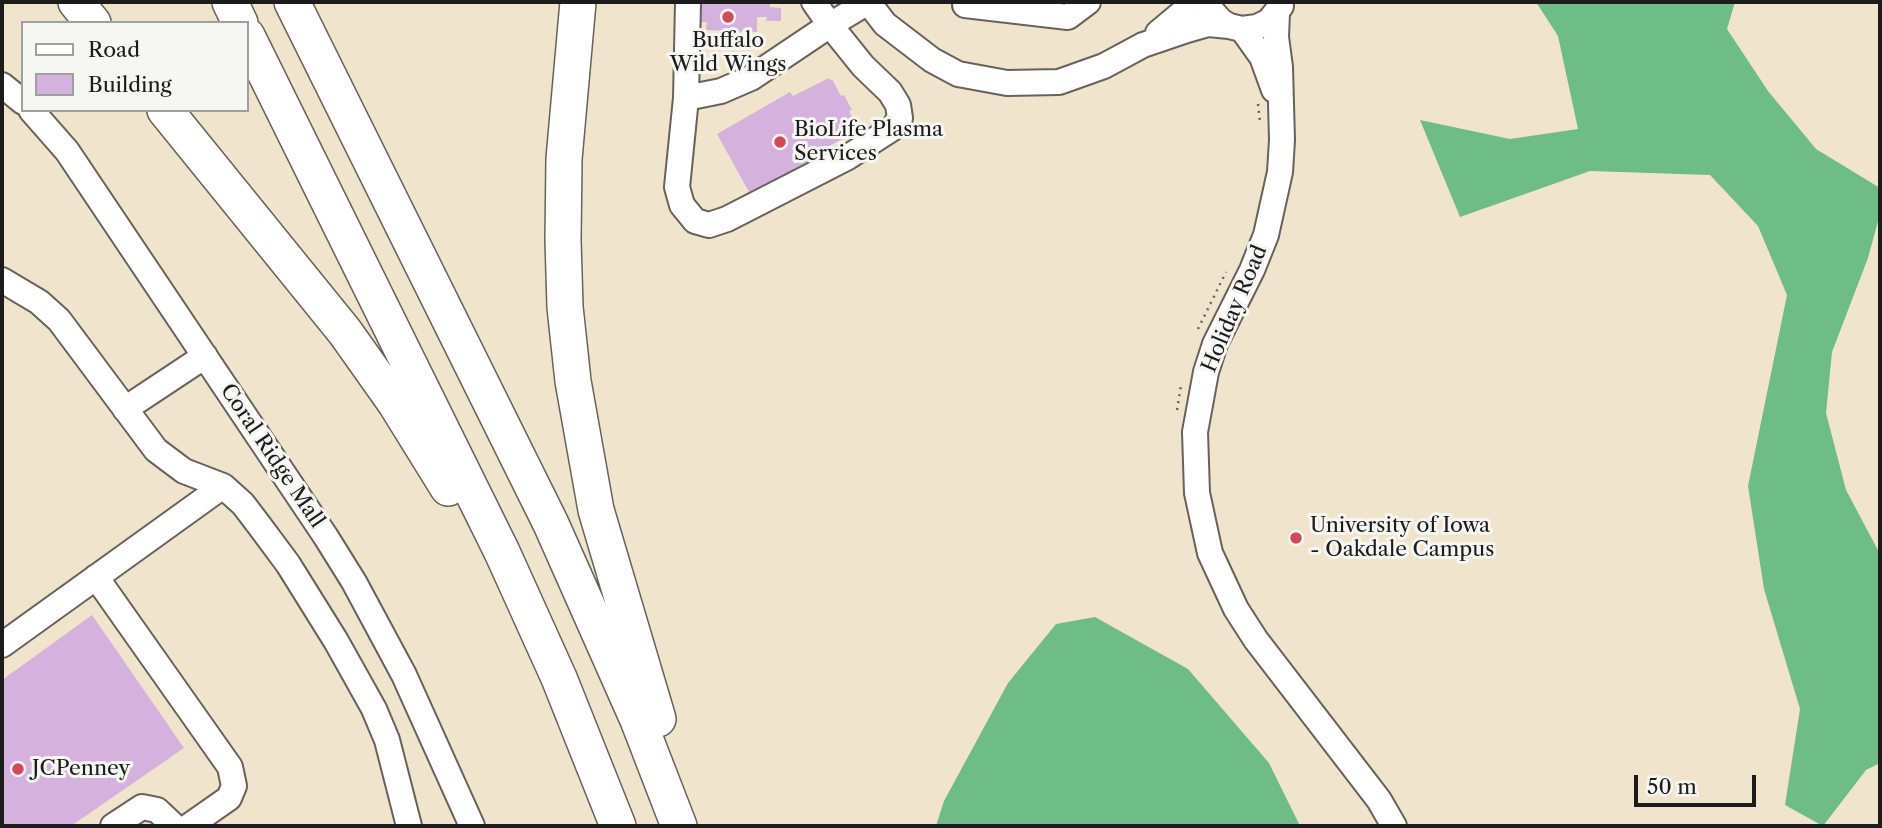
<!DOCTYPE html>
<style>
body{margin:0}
#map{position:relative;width:1882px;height:828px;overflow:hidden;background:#f1e4cc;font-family:"Libre Caslon Text",serif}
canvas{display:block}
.frame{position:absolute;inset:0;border:4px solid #1c1c1c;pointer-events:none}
.legend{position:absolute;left:21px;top:21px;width:228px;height:91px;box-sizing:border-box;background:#f6f6f2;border:2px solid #9f9f9c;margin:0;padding:9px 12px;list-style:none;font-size:21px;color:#1c1c1c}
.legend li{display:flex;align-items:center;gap:14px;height:35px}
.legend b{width:35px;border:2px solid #9f9f9c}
.scale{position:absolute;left:1634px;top:775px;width:122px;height:32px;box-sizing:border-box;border:4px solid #1c1c1c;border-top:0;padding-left:9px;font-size:21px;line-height:24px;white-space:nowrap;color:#1c1c1c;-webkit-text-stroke:5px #f6f6f2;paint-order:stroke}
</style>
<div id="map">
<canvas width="1882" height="828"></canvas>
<div class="frame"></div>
<ul class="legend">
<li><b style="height:9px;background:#fff"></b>Road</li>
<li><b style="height:19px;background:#d5b2dd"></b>Building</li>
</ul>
<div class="scale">50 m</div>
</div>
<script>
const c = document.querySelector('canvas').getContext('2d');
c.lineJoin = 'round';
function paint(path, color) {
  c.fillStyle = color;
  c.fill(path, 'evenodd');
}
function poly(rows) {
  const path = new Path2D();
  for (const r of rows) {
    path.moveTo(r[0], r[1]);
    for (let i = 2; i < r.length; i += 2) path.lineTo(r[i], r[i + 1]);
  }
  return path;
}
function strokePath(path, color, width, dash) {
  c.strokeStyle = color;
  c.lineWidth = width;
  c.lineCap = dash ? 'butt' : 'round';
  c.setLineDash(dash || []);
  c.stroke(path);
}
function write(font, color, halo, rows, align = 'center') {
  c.font = font + ' "Libre Caslon Text",serif';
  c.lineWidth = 6;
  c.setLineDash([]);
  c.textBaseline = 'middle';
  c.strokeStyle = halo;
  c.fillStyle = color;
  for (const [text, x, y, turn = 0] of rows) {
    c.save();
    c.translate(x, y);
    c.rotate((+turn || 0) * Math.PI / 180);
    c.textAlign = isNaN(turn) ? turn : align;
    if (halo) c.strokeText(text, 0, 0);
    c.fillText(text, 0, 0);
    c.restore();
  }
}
const forest = poly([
 [1536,2,1735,2,1727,29,1768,91,1816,149,1880,188,1880,214,1868,258,1832,352,1826,413,1846,490,1880,554,1880,763,1866,770,1823,826,1785,805,1800,709,1764,589,1748,486,1787,295,1758,226,1710,175,1590,171,1460,217,1420,120,1510,139,1578,129,1558,36],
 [1095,617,1188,669,1269,763,1300,826,936,826,944,801,1008,683,1056,624]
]);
const building = poly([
 [699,2,770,2,770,7,781,8,781,21,766,21,767,17,757,17,757,32,706,30,707,22,698,22],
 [829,78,830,81,832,79,841,96,844,95,852,110,849,111,858,128,856,129,857,131,822,150,825,155,749,192,717,134,790,92,793,96],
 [92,615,184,748,71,826,2,826,2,680]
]);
const path = poly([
 [1258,104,1260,122],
 [1198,329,1226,272],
 [1177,410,1181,385]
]);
const minor = poly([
 [814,2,830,25,868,2],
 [868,2,885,24,932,60,958,74,1007,83,1059,82,1104,66,1143,45,1187,30,1208,24,1229,26],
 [965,2,965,5,1068,17,1088,2],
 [1208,2,1212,11,1221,21,1229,26,1242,29,1257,27,1269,21,1281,6],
 [1277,13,1276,37,1280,67,1282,140,1280,172,1266,235,1252,270,1215,344,1206,372,1195,432,1197,493,1210,553,1236,609,1256,640,1379,800,1394,826],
 [830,25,863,66,890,92,898,105,900,118,893,128,848,157,727,219,709,225,695,221,682,205,677,187,686,98,721,91,751,78,830,25],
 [1242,29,1262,57,1274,90],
 [1158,33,1195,2],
 [2,85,23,102],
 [686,98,688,2],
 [31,110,67,151,326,537,354,582,404,675,472,826],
 [2,280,39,302,59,320,156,450,184,471,223,486,243,504,259,525,288,564,336,641,374,709,387,740,409,826],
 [125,409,205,356],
 [96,577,230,767,234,786,229,798,189,826],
 [2,645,223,486],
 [113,826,142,807,157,810,174,826]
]);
const highway = poly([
 [76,2,93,23],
 [230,2,240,23],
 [292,2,551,524,638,720,679,826],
 [578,2,564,159,563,240,565,307,573,381,596,510,658,719],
 [247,36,502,552,559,678,618,826],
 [165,110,345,332,396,404,448,488]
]);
const markers = [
 [728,17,7,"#d1495b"],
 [780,142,7,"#d1495b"],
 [1296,538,7,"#d1495b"],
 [18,769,7,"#d1495b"]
];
const poiNames = [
 ["Buffalo",728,41,"center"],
 ["Wild Wings",728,65,"center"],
 ["BioLife Plasma",794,130],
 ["Services",794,154],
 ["University of Iowa",1310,526],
 ["- Oakdale Campus",1310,550],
 ["JCPenney",32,769]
];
const streetNames = [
 ["Holiday Road",1235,309,-67],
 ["Coral Ridge Mall",272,456,56]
];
paint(forest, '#6ebc86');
paint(building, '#d5b2dd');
strokePath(minor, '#67625a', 28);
strokePath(highway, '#67625a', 38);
strokePath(path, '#67625a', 2.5, [2, 5]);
strokePath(minor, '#fff', 24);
strokePath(highway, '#fff', 35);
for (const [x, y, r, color] of markers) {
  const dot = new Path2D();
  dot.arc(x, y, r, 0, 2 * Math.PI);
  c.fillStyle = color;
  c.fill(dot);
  strokePath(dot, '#f6f6f2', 2.5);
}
write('21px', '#1c1c1c', '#f6f6f2', poiNames, 'left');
write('21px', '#1c1c1c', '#f6f6f2', streetNames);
</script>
